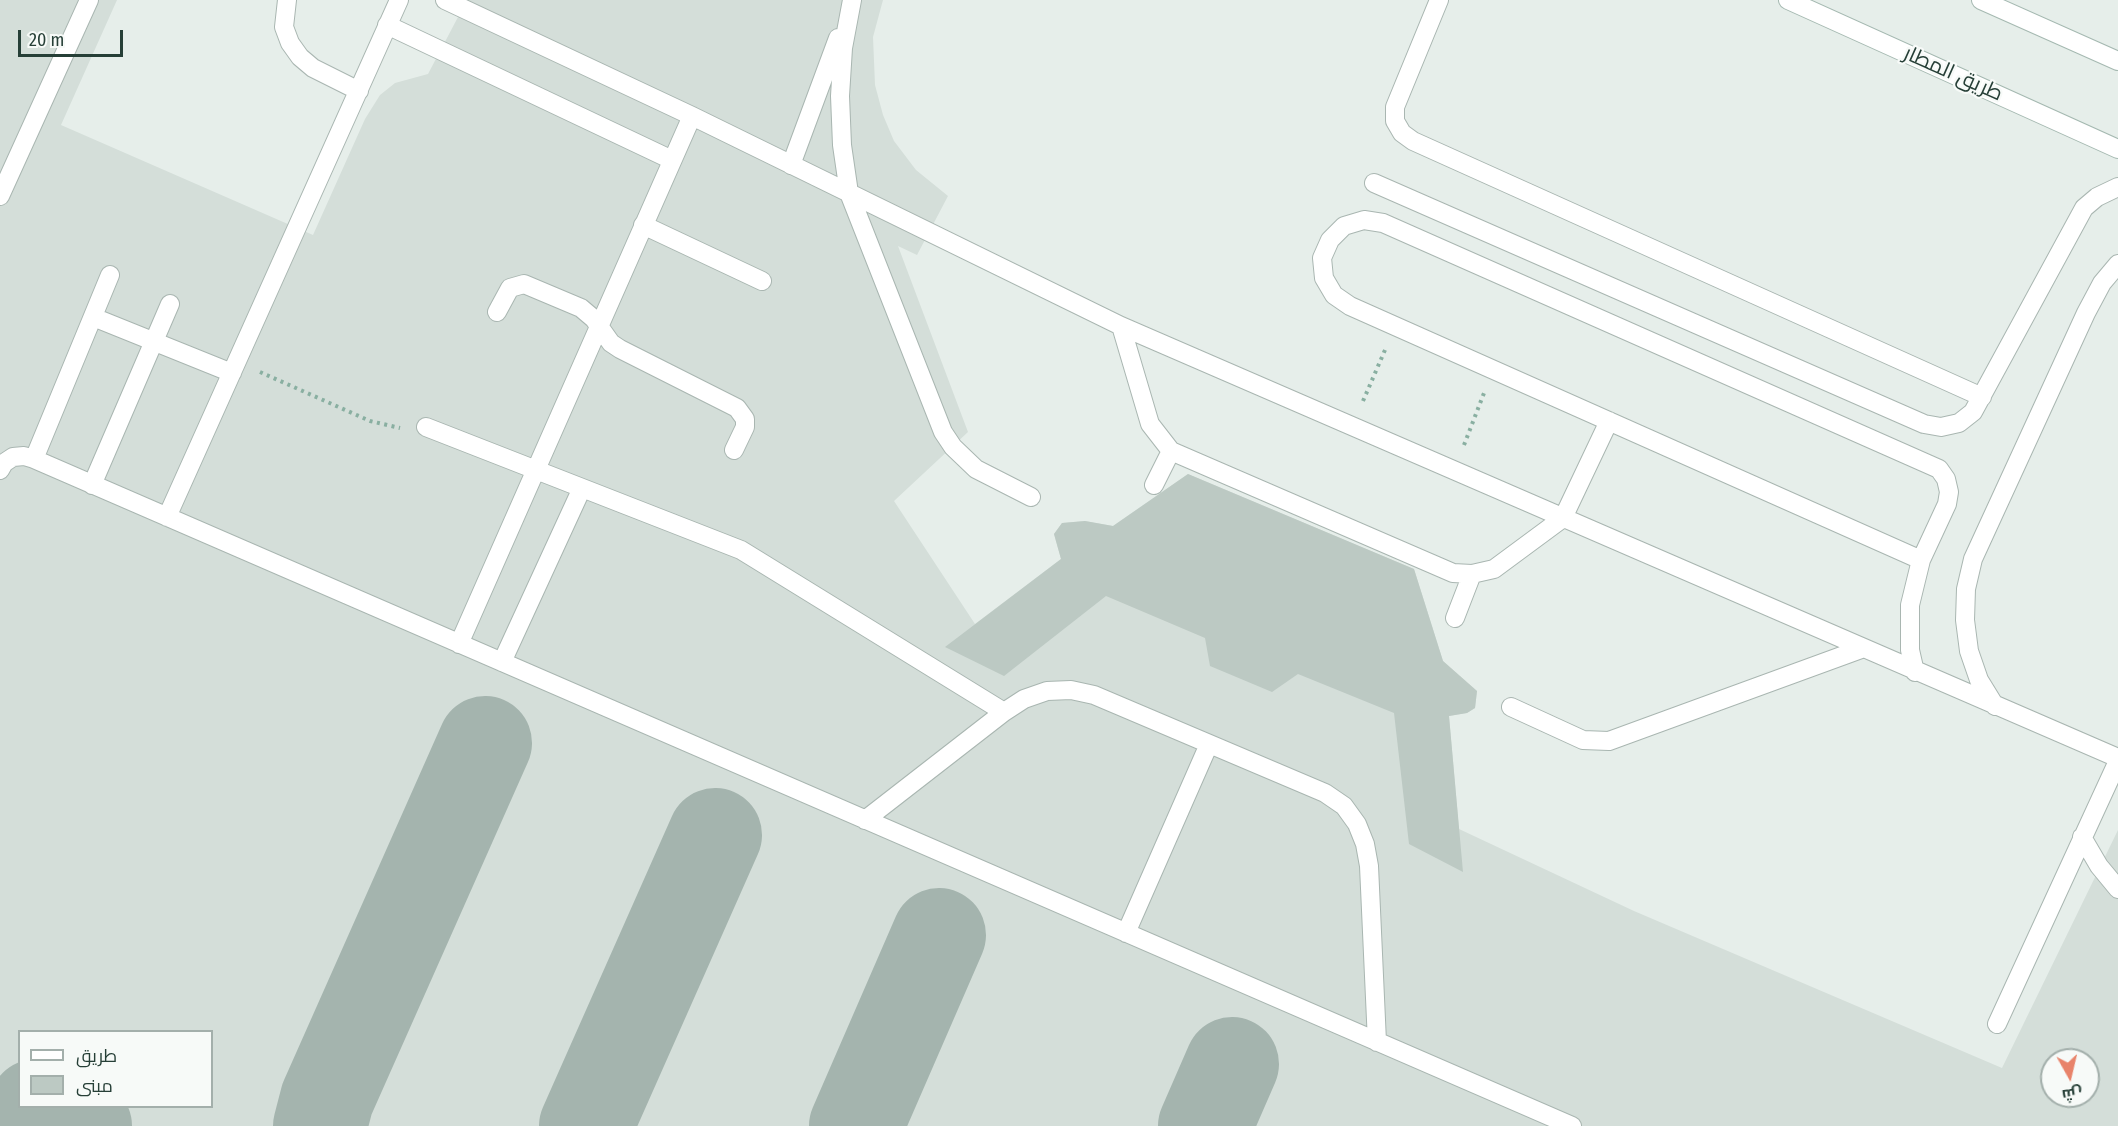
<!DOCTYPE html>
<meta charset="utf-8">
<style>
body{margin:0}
#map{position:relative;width:2118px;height:1126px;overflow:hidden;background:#e6eeea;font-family:"Fira Sans Condensed",Cairo,sans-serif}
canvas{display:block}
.legend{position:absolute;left:18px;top:1030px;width:195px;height:78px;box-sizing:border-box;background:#f7faf8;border:2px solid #a3afab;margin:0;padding:8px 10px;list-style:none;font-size:18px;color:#263f37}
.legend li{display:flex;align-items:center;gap:12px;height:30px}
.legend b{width:30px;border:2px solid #a3afab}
.north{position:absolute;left:2040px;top:1048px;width:60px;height:60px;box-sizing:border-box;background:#f7faf8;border:2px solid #a3afab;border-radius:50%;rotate:172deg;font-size:16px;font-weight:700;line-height:24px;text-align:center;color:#263f37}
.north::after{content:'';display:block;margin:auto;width:21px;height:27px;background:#e8836a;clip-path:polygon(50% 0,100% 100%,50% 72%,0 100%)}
.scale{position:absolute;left:18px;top:30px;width:105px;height:27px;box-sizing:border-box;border:3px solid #263f37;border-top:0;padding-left:8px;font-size:18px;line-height:21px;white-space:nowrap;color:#263f37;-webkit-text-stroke:4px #f7faf8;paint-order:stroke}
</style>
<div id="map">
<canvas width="2118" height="1126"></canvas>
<ul class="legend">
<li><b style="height:8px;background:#fff"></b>طريق</li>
<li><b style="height:16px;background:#bcc9c3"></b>مبنى</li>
</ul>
<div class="north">ش</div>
<div class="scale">20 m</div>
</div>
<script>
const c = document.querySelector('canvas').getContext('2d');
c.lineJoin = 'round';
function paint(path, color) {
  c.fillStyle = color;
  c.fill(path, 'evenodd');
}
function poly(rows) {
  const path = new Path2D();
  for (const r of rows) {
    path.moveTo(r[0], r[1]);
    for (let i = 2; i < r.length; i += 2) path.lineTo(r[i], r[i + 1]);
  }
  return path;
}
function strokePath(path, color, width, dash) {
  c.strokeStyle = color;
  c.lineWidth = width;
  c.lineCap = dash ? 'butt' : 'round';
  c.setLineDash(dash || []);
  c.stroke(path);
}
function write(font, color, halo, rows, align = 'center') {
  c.font = font + ' "Fira Sans Condensed",Cairo,sans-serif';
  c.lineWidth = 4.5;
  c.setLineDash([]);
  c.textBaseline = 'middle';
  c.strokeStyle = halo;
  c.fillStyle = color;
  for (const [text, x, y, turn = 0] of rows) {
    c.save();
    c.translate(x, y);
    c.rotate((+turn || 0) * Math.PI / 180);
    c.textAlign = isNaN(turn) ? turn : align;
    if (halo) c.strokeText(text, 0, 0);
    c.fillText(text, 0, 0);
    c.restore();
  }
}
const built = poly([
 [0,0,117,0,61,125,313,235,365,119,380,95,395,83,428,74,467,0,883,0,873,37,875,85,883,115,894,141,916,170,948,196,917,255,898,246,968,432,894,501,975,624,1061,559,1054,534,1062,523,1085,521,1113,526,1188,474,1414,569,1443,661,1477,691,1475,708,1467,713,1449,716,1459,829,1634,911,2002,1068,2118,830,2118,1126,0,1126],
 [20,1032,212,1032,212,1106,20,1106],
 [2052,1060,2088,1060,2088,1096,2052,1096]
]);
const taxiway = poly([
 [36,1106,85,1126],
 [320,1126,327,1099,485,743],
 [586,1126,715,835],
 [856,1126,939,935],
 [1205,1126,1232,1064]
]);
const building = poly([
 [1188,474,1414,569,1443,661,1477,691,1475,708,1467,713,1449,716,1463,872,1409,844,1394,713,1298,674,1272,692,1210,666,1205,638,1106,596,1004,676,945,647,1061,559,1054,534,1062,523,1085,521,1113,526]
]);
const path = poly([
 [260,372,370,421,400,428],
 [1363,401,1385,350],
 [1464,445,1484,393]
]);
const lane = poly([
 [287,0,284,27,290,43,300,57,313,68,359,91],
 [445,0,692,116,1121,326,2118,758],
 [852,0,843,48,840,96,842,145,849,193,943,432,953,447,976,469,1031,497],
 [1439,0,1395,107,1395,121,1402,133,1413,141,1982,397],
 [387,25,672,160],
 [791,165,838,38],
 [1374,183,1924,424,1941,427,1959,423,1973,412,2084,208,2097,197,2118,187],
 [0,196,89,0],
 [643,225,762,281],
 [497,312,510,288,524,284,581,308,594,319,611,343,620,349,737,408,745,419,745,427,734,450],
 [93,317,232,373],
 [1121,326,1150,424,1171,451,1453,573,1472,574,1494,569,1563,518,1609,421],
 [426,427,741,550,1004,712],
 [34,459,110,275],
 [0,470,4,463,13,457,24,456,34,459,1572,1126],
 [92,485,170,304],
 [1154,485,1171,451],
 [167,517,399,0],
 [1455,618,1472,574],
 [459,644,692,116],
 [502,662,582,488],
 [1915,672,1910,650,1910,605,1921,560,1947,504,1949,492,1946,479,1939,469,1383,223,1364,220,1344,226,1330,240,1322,258,1324,278,1334,295,1350,306,1921,560],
 [1995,706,1979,680,1969,651,1965,620,1966,589,1973,559,2086,313,2102,283,2118,264],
 [1511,707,1583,740,1609,741,1861,649],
 [865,820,1004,712,1024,699,1047,691,1071,690,1094,695,1325,793,1344,806,1357,824,1365,844,1369,866,1377,1042],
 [2082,837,2099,866,2118,889],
 [1126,933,1209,744],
 [1997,1024,2118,761]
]);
const secondary = poly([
 [1788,0,2118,149],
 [1981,0,2118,61]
]);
const streetNames = [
 ["طريق المطار",1953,74,24]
];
paint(built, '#d4ded9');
strokePath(taxiway, '#a4b4ae', 94);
paint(building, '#bcc9c3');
strokePath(lane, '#a9b6b1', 20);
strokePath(secondary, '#a5b9b1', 20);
strokePath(path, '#89afa1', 4, [3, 4.5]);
strokePath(lane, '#fff', 18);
strokePath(secondary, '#fff', 18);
write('21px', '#263f37', '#f7faf8', streetNames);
</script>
